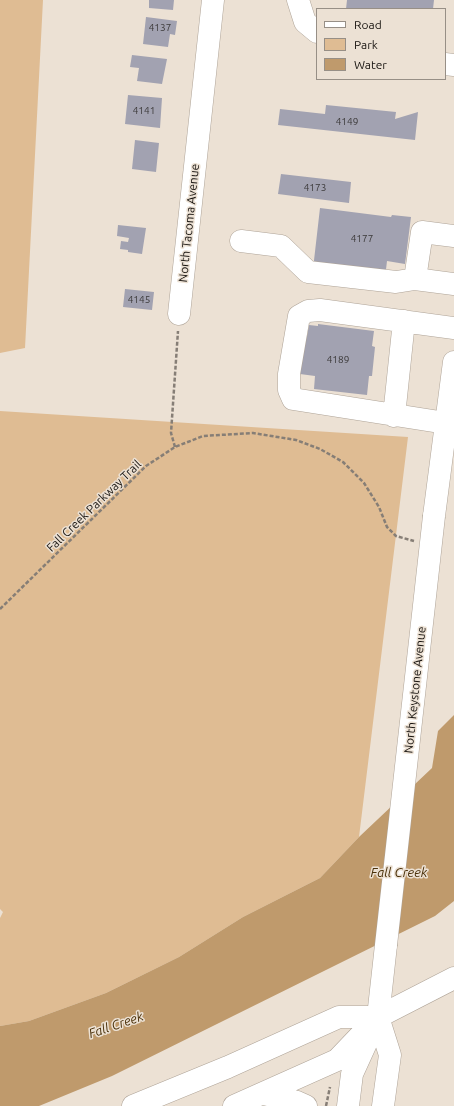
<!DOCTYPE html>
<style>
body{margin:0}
#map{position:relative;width:454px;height:1106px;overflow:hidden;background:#ece1d4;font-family:Ubuntu,sans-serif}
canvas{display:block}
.legend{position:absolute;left:316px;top:8px;width:130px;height:72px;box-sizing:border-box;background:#ece1d4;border:1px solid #978f86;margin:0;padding:5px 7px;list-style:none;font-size:12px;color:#181410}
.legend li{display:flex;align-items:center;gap:8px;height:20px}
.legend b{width:20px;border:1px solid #978f86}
</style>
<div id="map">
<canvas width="454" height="1106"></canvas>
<ul class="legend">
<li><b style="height:5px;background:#fff"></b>Road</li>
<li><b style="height:11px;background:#dfbc93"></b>Park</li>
<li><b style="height:11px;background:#bf9a6c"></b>Water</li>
</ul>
</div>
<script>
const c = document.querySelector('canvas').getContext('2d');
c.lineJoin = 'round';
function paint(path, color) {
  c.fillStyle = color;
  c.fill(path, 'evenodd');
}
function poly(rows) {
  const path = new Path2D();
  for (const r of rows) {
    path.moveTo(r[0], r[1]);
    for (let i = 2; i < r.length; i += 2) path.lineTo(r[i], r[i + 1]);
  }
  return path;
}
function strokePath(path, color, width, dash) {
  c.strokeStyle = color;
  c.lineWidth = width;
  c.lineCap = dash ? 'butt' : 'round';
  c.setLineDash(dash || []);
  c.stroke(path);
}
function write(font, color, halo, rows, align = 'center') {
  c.font = font + ' Ubuntu,sans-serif';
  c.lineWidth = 3;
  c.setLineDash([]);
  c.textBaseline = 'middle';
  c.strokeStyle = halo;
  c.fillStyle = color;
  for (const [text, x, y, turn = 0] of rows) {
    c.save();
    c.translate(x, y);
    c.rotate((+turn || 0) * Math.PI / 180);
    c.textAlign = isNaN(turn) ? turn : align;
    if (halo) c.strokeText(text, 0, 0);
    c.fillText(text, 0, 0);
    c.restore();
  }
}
const green = poly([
 [0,0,43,0,25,348,0,353],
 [0,411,408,437,359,837,320,878,243,917,179,957,106,993,29,1021,0,1026,0,918,3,912,0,909]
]);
const water = poly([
 [454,715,454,901,435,916,112,1076,39,1106,0,1106,0,1026,29,1021,106,993,179,957,243,917,320,878,359,837,432,768,438,731]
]);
const building = poly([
 [149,0,174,0,173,10,149,8],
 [347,0,434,0,433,9,346,9],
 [146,17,177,21,175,35,170,34,168,47,143,44],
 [132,55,167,59,162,84,137,81,139,68,130,67],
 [128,95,162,98,160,128,125,124],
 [326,105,396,112,395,119,418,112,415,140,278,125,280,109,325,114],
 [135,140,159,143,156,172,132,169],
 [281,174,351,182,349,203,278,194],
 [320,208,391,217,392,215,411,217,405,264,387,261,385,278,313,269],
 [118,225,146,228,142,254,128,252,128,250,120,249,121,241,128,242,129,238,117,236],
 [125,289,154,292,152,310,123,307],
 [318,324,374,331,372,346,375,347,372,376,369,376,367,395,314,389,315,376,300,374,305,336,307,336,309,325,318,326]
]);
const path = poly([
 [175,447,171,433,178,331],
 [0,609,146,466,175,447,203,436,253,433,296,440,320,449,343,462,364,483,379,507,387,527,396,536,414,541],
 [326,1106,330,1087]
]);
const minor = poly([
 [298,0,305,22,317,32],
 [445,64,454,65],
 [454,236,422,232,415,279,454,284],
 [241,241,281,246,308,272,396,282,415,279],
 [179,314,213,0],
 [394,416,404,321],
 [446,423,293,399,289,390,289,374,299,316,308,311,320,310,454,328]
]);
const major = poly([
 [434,516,454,362],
 [378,1017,390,1055,383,1106],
 [264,1094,297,1102,306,1106],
 [133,1106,228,1067,339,1017,378,1017],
 [234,1106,337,1060,378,1017,454,978],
 [348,1106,352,1074,378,1017,386,945]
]);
const majorBridge = poly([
 [386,945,434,516]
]);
const numberNames = [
 ["4137",160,28],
 ["4141",144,111],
 ["4149",347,122],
 ["4173",315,188],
 ["4177",362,239],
 ["4145",139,300],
 ["4189",338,360]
];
const streetNames = [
 ["North Tacoma Avenue",189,223,-84],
 ["Fall Creek Parkway Trail",94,506,-44],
 ["North Keystone Avenue",415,690,-84]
];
const waterNames = [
 ["Fall Creek",399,873],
 ["Fall Creek",116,1025,-19]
];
paint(green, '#dfbc93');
paint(water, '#bf9a6c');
paint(building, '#a2a2b1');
strokePath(minor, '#aea397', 23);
strokePath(major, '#aea397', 23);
strokePath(path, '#867e76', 2.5, [4, 2]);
strokePath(minor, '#fff', 22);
strokePath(major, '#fff', 22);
strokePath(majorBridge, '#aea397', 23, []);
strokePath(majorBridge, '#fff', 22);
write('10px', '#3a3838', null, numberNames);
write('12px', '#181410', '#ece1d4', streetNames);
write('italic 13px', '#4a3009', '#ece1d4', waterNames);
</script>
